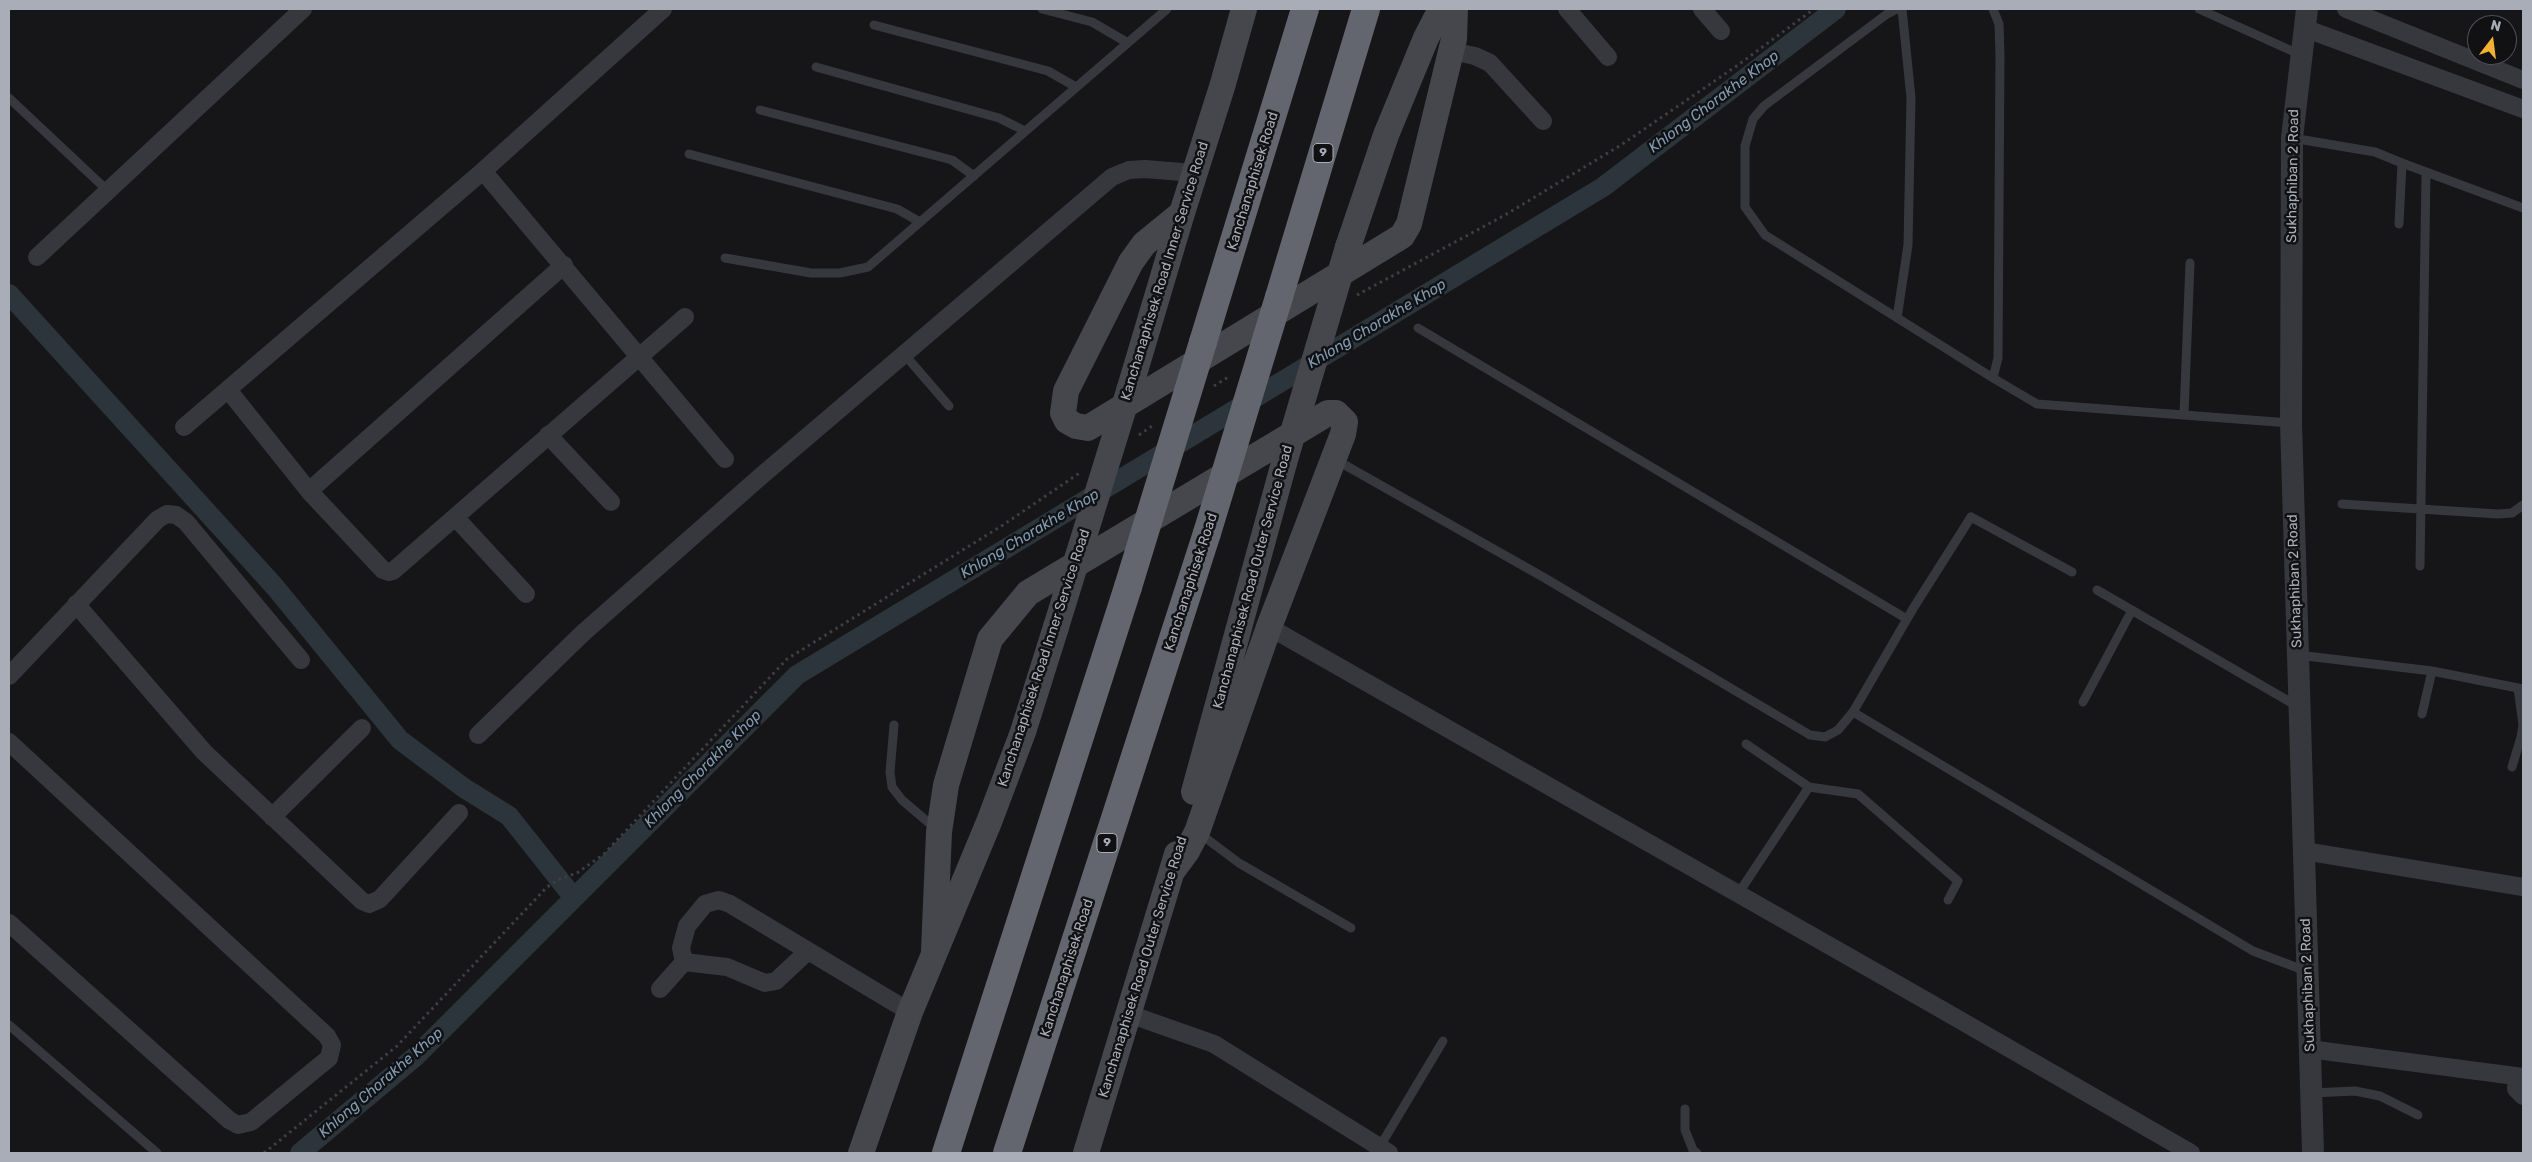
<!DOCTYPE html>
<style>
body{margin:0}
#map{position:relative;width:2532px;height:1162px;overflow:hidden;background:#161618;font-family:Rubik,sans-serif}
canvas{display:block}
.frame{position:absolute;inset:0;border:10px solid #a8adb8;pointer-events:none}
.north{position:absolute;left:2467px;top:15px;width:50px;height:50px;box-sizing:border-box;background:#111113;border:1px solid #4d4f55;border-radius:50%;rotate:15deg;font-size:14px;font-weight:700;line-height:20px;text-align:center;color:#a8adb8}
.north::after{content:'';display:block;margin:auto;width:18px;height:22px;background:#f2b134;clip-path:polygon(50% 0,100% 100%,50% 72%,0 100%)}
</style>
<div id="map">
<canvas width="2532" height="1162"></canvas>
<div class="frame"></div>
<div class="north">N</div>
</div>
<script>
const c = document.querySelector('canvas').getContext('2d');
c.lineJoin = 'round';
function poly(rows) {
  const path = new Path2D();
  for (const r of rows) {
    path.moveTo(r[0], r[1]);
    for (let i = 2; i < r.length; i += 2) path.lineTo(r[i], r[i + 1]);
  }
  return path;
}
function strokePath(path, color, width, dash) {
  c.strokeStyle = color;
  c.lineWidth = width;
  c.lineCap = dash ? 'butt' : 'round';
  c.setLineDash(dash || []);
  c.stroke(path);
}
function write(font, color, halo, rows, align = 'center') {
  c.font = font + ' Rubik,sans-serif';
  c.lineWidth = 5;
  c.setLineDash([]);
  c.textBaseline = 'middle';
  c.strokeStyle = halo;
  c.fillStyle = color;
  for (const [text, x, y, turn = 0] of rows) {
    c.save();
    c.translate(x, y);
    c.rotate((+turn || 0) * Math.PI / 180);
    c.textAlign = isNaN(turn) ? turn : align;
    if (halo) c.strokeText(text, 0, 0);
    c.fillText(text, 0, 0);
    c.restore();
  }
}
const canal = poly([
 [9,294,275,587,400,740,464,788,509,816,574,898],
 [300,1153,416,1056,797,675,1603,187,1836,9]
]);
const path = poly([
 [1357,295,1505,215,1621,145,1738,65,1814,9],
 [1214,386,1230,376],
 [1139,435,1152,426],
 [264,1153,397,1046,547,887,560,879,577,873,604,854,787,659,1003,525,1081,472]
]);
const service = poly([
 [1042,9,1092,22,1128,43],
 [1897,9,1887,14,1764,106,1753,119,1745,146,1745,207,1765,235,1993,378,1998,358,2000,55,1999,24,1993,9],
 [2199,9,2301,55],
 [874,25,1048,71,1076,87],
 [816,67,999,118,1025,131],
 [9,98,108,191],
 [760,110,952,160,974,176],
 [2292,138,2375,152,2402,163,2399,224],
 [689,154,897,209,920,222],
 [2402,163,2523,208],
 [725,258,811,273,840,273,868,267,1167,9],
 [1897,318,1908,245,1911,98,1902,9],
 [1418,328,1907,619],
 [904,354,949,406],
 [1993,378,2037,404,2290,423],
 [2184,414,2190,263],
 [1336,460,1543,577,1810,735,1825,737,1838,730,1853,712,1914,607,1971,517,2072,572],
 [2342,504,2498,514,2512,513,2523,505],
 [2420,566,2426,173],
 [2097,590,2297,706],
 [2298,655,2432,671,2523,689],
 [2083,702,2132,610],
 [1853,712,2253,951,2306,971],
 [2422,714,2432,671],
 [894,725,890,772,892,787,902,800,935,828],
 [1746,744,1809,787,1858,794,1958,881,1948,900],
 [2512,767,2521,737,2523,725,2518,688],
 [1199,833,1239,863,1351,928],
 [1738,894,1809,787],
 [9,1025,157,1153],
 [2311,1093,2355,1091,2380,1096,2418,1115],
 [1685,1109,1685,1130,1693,1150,1697,1153],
 [1379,1148,1443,1041]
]);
const minor = poly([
 [1567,9,1608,57],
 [1702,9,1721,31],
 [2346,9,2523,80],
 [2304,28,2523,109],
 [1451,51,1475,56,1490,63,1543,121],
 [483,171,725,459],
 [37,257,303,9],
 [229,391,309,491,383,570,389,572,393,571,685,317],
 [184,427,483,171,663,9],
 [548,435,611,502],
 [309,491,564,265],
 [455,517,526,594],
 [76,604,204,752,362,901,369,904,380,899,459,813],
 [1269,627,1932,1004,2191,1153],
 [9,676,158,519,167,514,176,515,186,522,301,660],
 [478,735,583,633,760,477,1112,177,1129,170,1145,169,1194,173],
 [9,742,327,1036,332,1045,329,1058,251,1122,238,1125,229,1120,9,923],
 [272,817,362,728],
 [2304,851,2523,887],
 [684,962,727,967,765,983,776,981,808,951],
 [660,989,684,962,681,948,687,926,705,904,719,900,730,904,910,1012],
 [1129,1014,1214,1044,1389,1153],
 [2309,1049,2523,1077],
 [2517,1076,2516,1089,2523,1096]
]);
const tertiary = poly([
 [2307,9,2292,138,2291,423,2313,1153]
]);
const secondary = poly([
 [1182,213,1144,244,1131,262,1066,391,1063,413,1067,421,1076,426,1088,428,1402,236,1409,224,1454,39,1455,9],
 [1348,247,1386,135,1426,38,1441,9],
 [1129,391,1182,213,1222,87,1244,9],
 [1194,792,1284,463],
 [934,951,939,832,946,785,990,639,1028,593,1328,413,1336,413,1345,422,1343,434,1269,627,1197,832,1187,851,1173,870],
 [861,1153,910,1012,989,822,1023,732,1056,627],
 [1086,1153,1177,854]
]);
const motorway = poly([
 [1279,297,1366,9],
 [1203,342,1305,9],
 [946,1153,1128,587],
 [1007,1153,1207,533]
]);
const secondaryBridge = poly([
 [1284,463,1348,247],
 [1056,627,1129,391]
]);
const motorwayBridge = poly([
 [1207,533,1279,297],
 [1128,587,1203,342]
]);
const shields = [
 [1323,153,20],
 [1107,843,20]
];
const shieldNames = [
 ["9",1323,153],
 ["9",1107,843]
];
const streetNames = [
 ["Sukhaphiban 2 Road",2293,176,-89],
 ["Kanchanaphisek Road",1253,181,-73],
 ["Kanchanaphisek Road Inner Service Road",1165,271,-73],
 ["Kanchanaphisek Road Outer Service Road",1253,577,-75],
 ["Sukhaphiban 2 Road",2295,581,-92],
 ["Kanchanaphisek Road",1191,582,-72],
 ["Kanchanaphisek Road Inner Service Road",1044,658,-72],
 ["Kanchanaphisek Road Outer Service Road",1143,967,-73],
 ["Kanchanaphisek Road",1067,968,-72],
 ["Sukhaphiban 2 Road",2308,985,-92]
];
const waterNames = [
 ["Khlong Chorakhe Khop",1714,102,-37],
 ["Khlong Chorakhe Khop",1377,324,-31],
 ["Khlong Chorakhe Khop",1030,534,-31],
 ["Khlong Chorakhe Khop",703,769,-45],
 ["Khlong Chorakhe Khop",381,1083,-41]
];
strokePath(canal, '#2c353c', 20);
strokePath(path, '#3d3f44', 3, [2.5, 4]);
strokePath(service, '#37383d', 9);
strokePath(minor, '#37383d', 18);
strokePath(tertiary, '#37383d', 22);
strokePath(secondary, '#45474d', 26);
strokePath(motorway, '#63666e', 28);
strokePath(secondaryBridge, '#45474d', 26);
strokePath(motorwayBridge, '#63666e', 28);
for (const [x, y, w] of shields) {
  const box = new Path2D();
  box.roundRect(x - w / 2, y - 9.5, w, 19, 4);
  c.fillStyle = '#111113';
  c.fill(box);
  strokePath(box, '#a8adb8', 1);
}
write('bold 12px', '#a8adb8', null, shieldNames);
write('14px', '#a8adb8', '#111113', streetNames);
write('italic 15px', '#7f9bb3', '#111113', waterNames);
</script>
